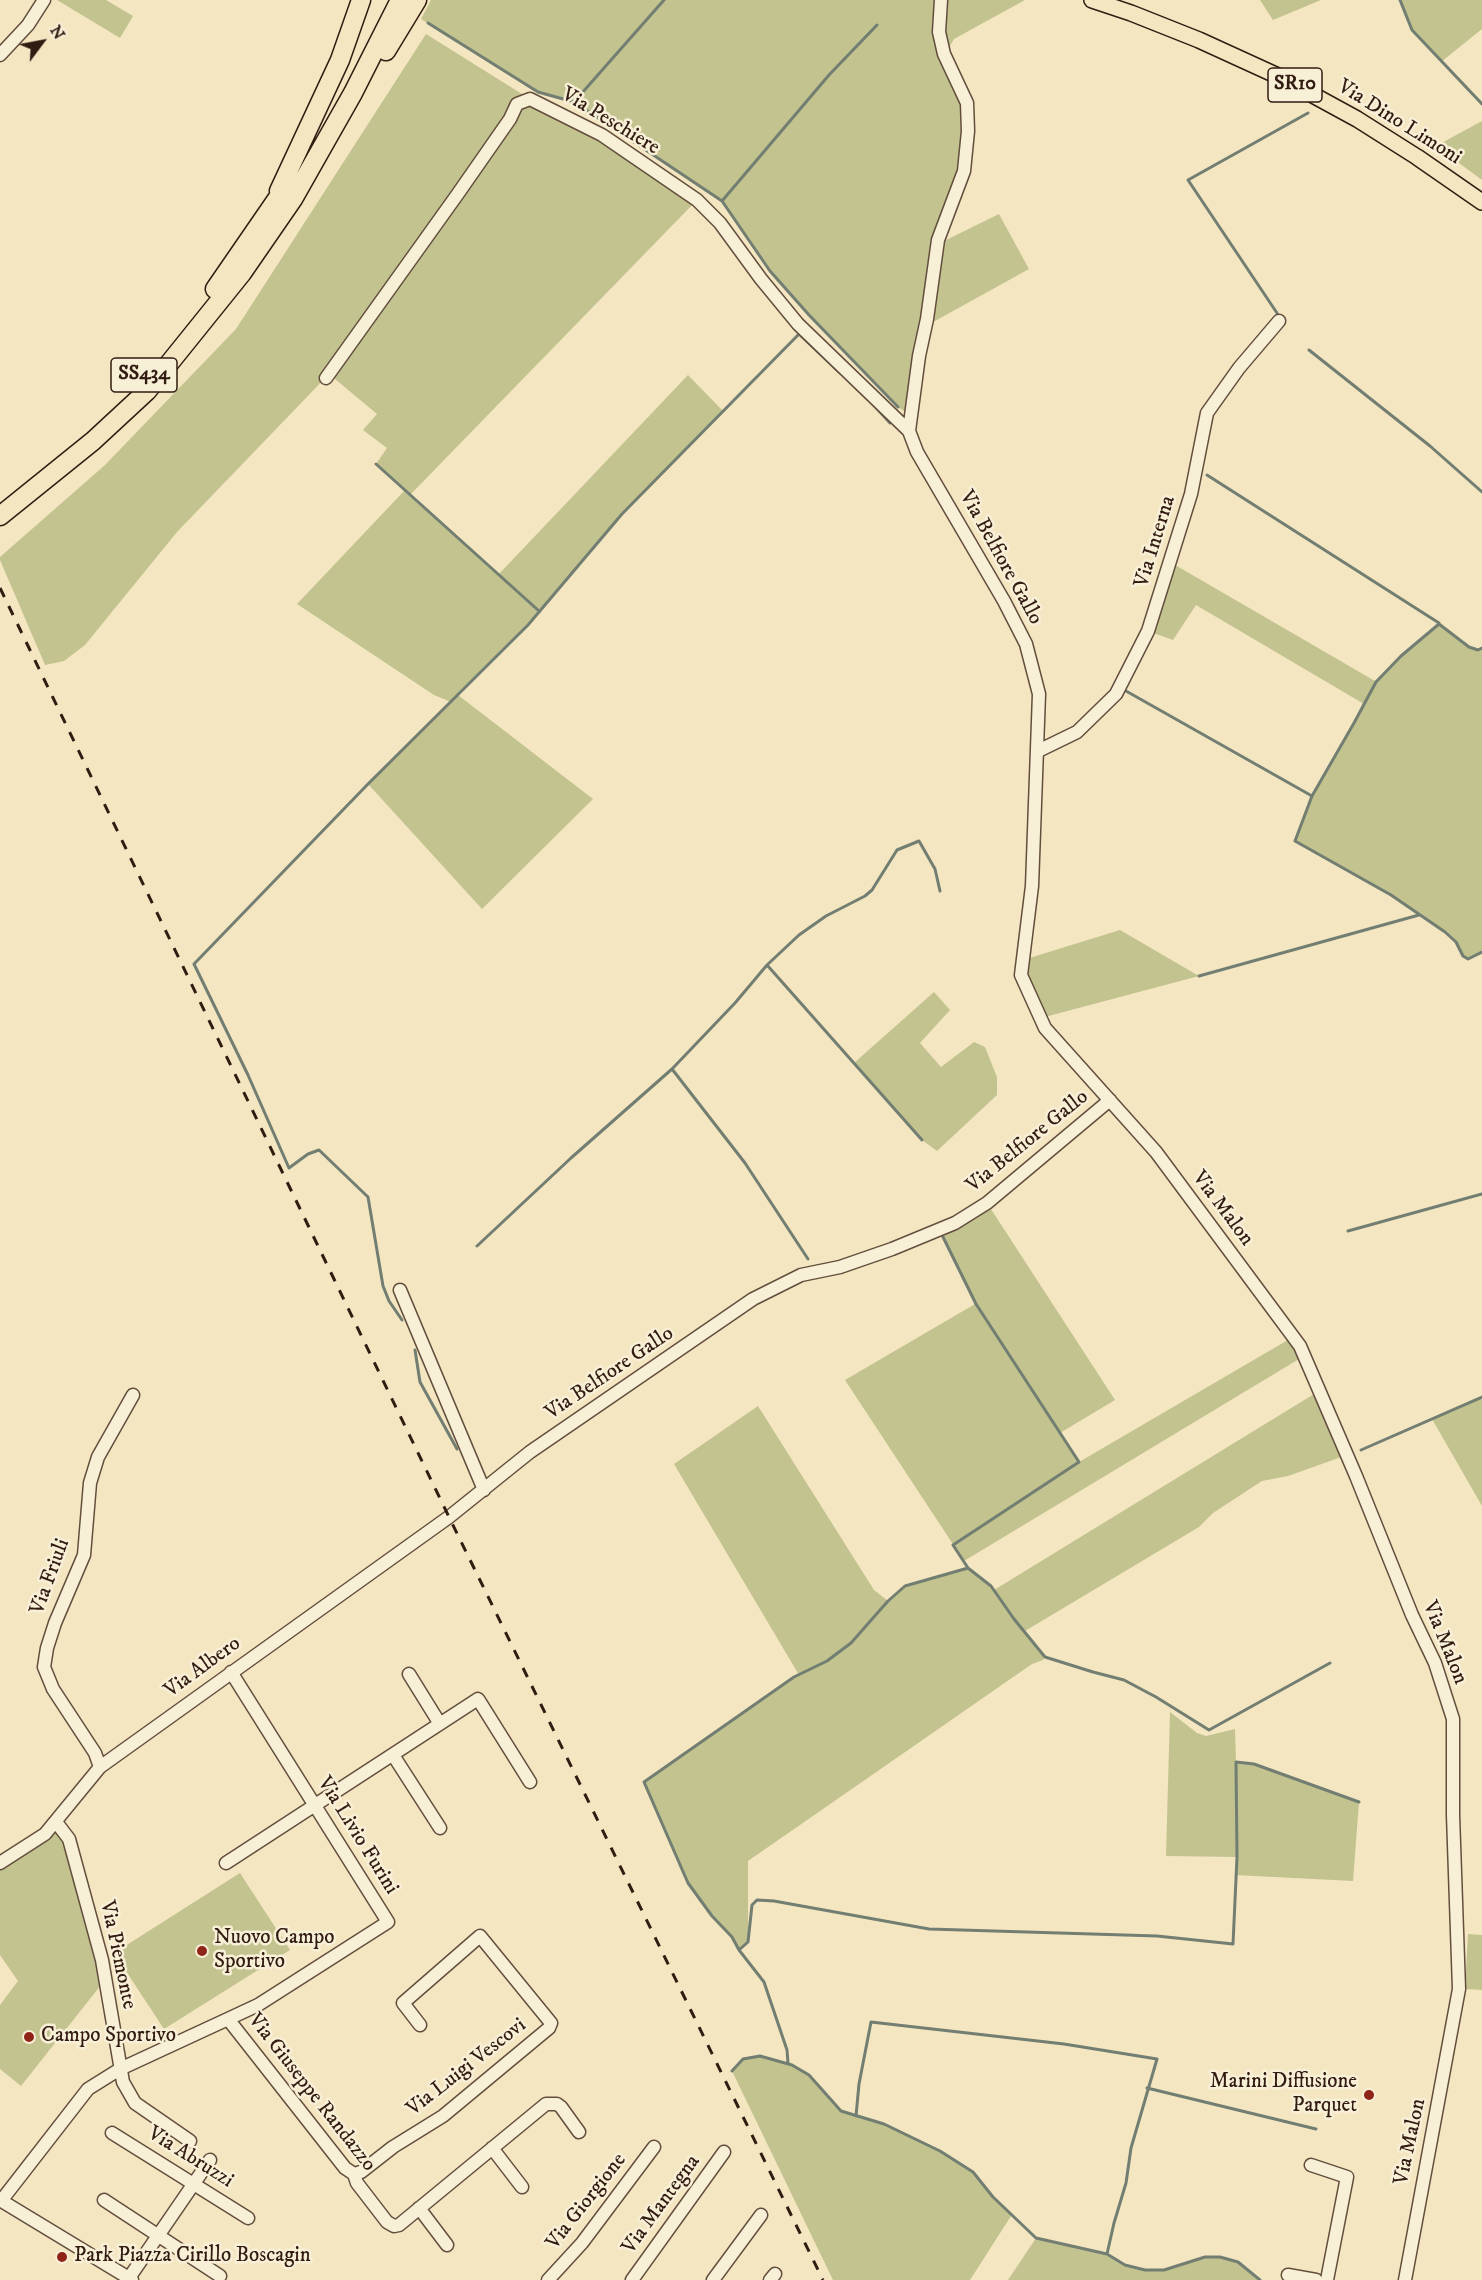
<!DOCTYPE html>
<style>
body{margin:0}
#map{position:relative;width:1482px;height:2280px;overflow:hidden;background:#f5e6c2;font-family:"IM FELL DW Pica",serif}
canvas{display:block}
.north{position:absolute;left:12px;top:12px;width:60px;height:60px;-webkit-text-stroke:4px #f8efd7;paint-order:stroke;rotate:58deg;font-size:16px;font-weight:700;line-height:24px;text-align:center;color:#321c12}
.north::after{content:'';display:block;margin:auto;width:21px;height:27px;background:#321c12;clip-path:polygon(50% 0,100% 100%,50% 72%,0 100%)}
</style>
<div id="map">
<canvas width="1482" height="2280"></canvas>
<div class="north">N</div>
</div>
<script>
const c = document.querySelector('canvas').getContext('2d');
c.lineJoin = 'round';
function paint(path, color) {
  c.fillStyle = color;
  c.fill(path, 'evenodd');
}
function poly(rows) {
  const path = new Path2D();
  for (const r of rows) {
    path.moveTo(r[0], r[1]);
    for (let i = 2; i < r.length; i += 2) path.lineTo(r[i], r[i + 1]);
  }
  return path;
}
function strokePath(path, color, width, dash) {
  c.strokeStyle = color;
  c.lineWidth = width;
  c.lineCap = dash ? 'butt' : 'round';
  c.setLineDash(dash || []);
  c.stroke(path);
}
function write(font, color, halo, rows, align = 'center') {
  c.font = font + ' "IM FELL DW Pica",serif';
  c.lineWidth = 5;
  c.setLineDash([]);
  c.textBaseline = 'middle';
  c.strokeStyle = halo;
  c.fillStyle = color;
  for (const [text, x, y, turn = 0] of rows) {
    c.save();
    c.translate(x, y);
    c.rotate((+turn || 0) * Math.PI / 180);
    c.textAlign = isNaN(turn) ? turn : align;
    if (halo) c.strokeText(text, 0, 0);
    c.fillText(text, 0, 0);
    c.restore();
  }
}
const green = poly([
 [57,0,106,0,133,16,120,38],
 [431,0,1025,0,954,39,945,54,967,103,964,171,938,244,999,214,1029,269,926,326,910,415,898,407,809,315,770,271,722,201,574,102,538,92,421,19],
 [1260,0,1321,0,1273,20],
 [1400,0,1482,0,1482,29,1441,62,1412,30],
 [426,34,530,99,602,135,697,200,410,495,498,575,688,375,723,411,622,514,539,612,458,695,593,799,482,909,368,784,451,702,434,695,297,604,405,490,376,464,387,448,363,430,377,414,329,374,177,532,85,645,64,661,45,665,0,560,0,557,105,465,236,329],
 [1482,121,1482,180,1436,146],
 [1170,562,1375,681,1401,656,1439,624,1469,647,1478,650,1482,648,1482,952,1468,959,1463,956,1456,942,1445,932,1391,895,1295,841,1312,796,1364,704,1196,605,1173,640,1148,631],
 [1120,930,1199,976,1041,1018,1021,975,1023,960],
 [934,992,950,1010,920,1043,941,1067,974,1042,985,1047,997,1077,997,1095,937,1151,922,1140,854,1063],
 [987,1203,1115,1400,1060,1433,1079,1462,1293,1337,1304,1356,964,1561,845,1380,975,1304,940,1230],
 [1319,1391,1347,1455,1288,1476,1262,1481,1213,1513,1199,1527,1025,1631,1045,1657,1043,1660,1032,1664,748,1861,748,1942,739,1950,732,1937,712,1916,688,1883,644,1782,799,1675,674,1464,758,1406,874,1590,888,1601,905,1586,968,1568,994,1590],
 [1482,1397,1482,1506,1432,1419],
 [1170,1712,1197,1733,1206,1736,1235,1729,1236,1762,1254,1764,1359,1802,1353,1881,1235,1875,1236,1857,1166,1856],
 [58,1830,66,1842,90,1923,101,1985,21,2086,0,2069,0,2005,18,1981,0,1955,0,1867,36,1847],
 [240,1873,290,1950,164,2029,114,1953],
 [1468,1934,1482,1935,1482,1990,1465,1989],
 [760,2056,788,2063,809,2075,841,2111,884,2124,940,2151,973,2172,1011,2216,970,2280,833,2280,732,2071,743,2059],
 [1036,2238,1107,2254,1125,2264,1145,2270,1164,2270,1205,2257,1220,2257,1238,2262,1260,2280,1008,2280]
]);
const stream = poly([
 [1400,0,1412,30,1482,104],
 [428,23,538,92,574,102,722,201,770,271,809,315,898,407],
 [574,102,664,0],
 [722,201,829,75,877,25],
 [1277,313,1188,180,1308,113],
 [1309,350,1430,446,1482,492],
 [870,401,890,423],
 [376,464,539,611],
 [1207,475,1439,623],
 [1482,648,1478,650,1469,647,1439,624,1401,656,1376,682,1354,723,1312,796,1295,841,1391,895,1445,932,1456,942,1463,956,1468,959,1482,952],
 [1126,691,1312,796],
 [767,965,922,1140],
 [1199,976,1419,915],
 [672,1069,745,1163,808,1259],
 [1348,1231,1482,1194],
 [943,1237,976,1304,1079,1462,953,1545,968,1568],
 [477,1246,571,1158,672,1069,735,1003,767,965,799,935,826,916,865,896,872,890,897,850,919,841,935,869,940,891],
 [402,1320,389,1301,383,1286,368,1197,319,1150,308,1154,289,1168,248,1075,194,964,368,784,528,625,622,514,799,334,839,372],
 [415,1350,420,1382,457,1449],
 [1361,1450,1482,1397],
 [739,1950,732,1937,712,1916,688,1883,644,1782,794,1677,827,1661,851,1643,888,1601,905,1586,968,1568,991,1586,1014,1619,1045,1657,1093,1672,1124,1680,1156,1697,1209,1730,1330,1663],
 [788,2063,787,2050,764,1982,739,1950,748,1942,752,1905,757,1900,774,1901,929,1929,1157,1936,1233,1944,1237,1857,1236,1762,1254,1764,1359,1802],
 [732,2071,743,2059,760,2056,792,2065,809,2075,841,2111,884,2124,940,2151,973,2172,993,2197,1036,2238,1107,2254,1125,2265,1145,2270,1164,2270,1205,2257,1220,2257,1238,2262,1260,2280],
 [1147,2088,1316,2129],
 [856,2116,859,2084,871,2022,1064,2044,1157,2059,1131,2148,1126,2183,1114,2223,1107,2254]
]);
const minor = poly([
 [941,0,939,32,944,54,967,103,968,131,964,171,938,240,927,319,919,356,909,431,917,452,1004,601,1026,644,1039,694,1032,886,1021,975,1045,1028,1156,1152,1300,1346,1356,1476,1412,1615,1435,1663,1453,1719,1453,1815,1459,1989,1405,2280],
 [0,55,28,25,44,0],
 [326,378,457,195,510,119,517,104,530,99,602,135,697,200,720,223,761,279,798,324,909,431],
 [1038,751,1077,732,1116,694,1148,631,1191,494,1207,413,1239,368,1279,321],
 [400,1290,484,1490],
 [409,1674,440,1724],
 [393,1755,440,1828],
 [100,1767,95,1753,53,1689,44,1667,47,1648,55,1623,84,1555,90,1483,98,1457,133,1395],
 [56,1822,69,1839,102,1960,123,2082,135,2103,190,2141],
 [0,1863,45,1834,100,1767,449,1517,530,1452,753,1299,801,1275,840,1267,892,1249,955,1223,987,1203,1110,1100],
 [226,1863,478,1699,530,1782],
 [228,2019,258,2005,388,1922,231,1672],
 [112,2133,248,2218],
 [492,2148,522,2187],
 [1311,2165,1347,2177,1327,2280],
 [354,2174,361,2172,393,2147,443,2116,549,2028,551,2023,480,1936,403,2003,420,2025],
 [0,2200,132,2280],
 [104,2200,220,2276],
 [1,2201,88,2089,120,2069,228,2019,345,2168,354,2174,357,2183,387,2222,394,2226,399,2225,546,2104,557,2104,561,2107,579,2132],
 [419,2208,447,2245],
 [1288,2275,1316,2280],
 [129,2278,210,2160],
 [548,2280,582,2243,654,2147],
 [632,2280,724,2152],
 [713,2280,761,2215],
 [770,2280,775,2274]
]);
const major = poly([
 [1092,0,1131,13,1199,40,1280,77,1357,119,1417,157,1482,202]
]);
const highway = poly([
 [386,51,417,0],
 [279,191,340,60,361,0],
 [215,289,288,183],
 [0,516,93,441,147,391,242,273,293,199,319,153,353,93,400,0]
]);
const rail = poly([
 [0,588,449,1517,823,2280]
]);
const markers = [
 [202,1951,6,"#8f2418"],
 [29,2037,6,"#8f2418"],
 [1369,2095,6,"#8f2418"],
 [62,2257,6,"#8f2418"]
];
const shields = [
 [1295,85,54],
 [144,375,66]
];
const shieldNames = [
 ["SR10",1295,85],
 ["SS434",144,375]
];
const streetNames = [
 ["Via Peschiere",610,122,31],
 ["Via Dino Limoni",1399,123,32],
 ["Via Interna",1156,542,-73],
 ["Via Belfiore Gallo",1000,558,61],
 ["Via Belfiore Gallo",1028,1142,-39],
 ["Via Malon",1222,1209,53],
 ["Via Belfiore Gallo",610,1374,-34],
 ["Via Friuli",51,1577,-70],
 ["Via Malon",1444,1643,68],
 ["Via Albero",203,1668,-36],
 ["Via Livio Furini",357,1836,58],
 ["Via Piemonte",117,1955,78],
 ["Via Luigi Vescovi",467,2068,-38],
 ["Via Giuseppe Randazzo",311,2093,52],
 ["Via Malon",1411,2142,-78],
 ["Via Abruzzi",190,2158,32],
 ["Via Giorgione",587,2202,-52],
 ["Via Mantegna",662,2205,-54]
];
const poiNames = [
 ["Nuovo Campo",214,1939],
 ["Sportivo",214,1963],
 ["Campo Sportivo",41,2037],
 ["Marini Diffusione",1357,2083,"right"],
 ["Parquet",1357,2107,"right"],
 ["Park Piazza Cirillo Boscagin",74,2257]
];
paint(green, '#c2c38f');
strokePath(stream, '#727e71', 3);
strokePath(minor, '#634e3e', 15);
strokePath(major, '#321c12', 18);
strokePath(highway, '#321c12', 21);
strokePath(minor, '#f8efd7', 12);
strokePath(major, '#f5e6c2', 15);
strokePath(highway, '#f5e6c2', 18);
strokePath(rail, '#321c12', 3, [10, 10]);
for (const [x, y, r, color] of markers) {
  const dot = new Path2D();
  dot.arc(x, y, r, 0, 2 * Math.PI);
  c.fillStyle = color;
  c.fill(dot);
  strokePath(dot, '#f8efd7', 2);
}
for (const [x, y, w] of shields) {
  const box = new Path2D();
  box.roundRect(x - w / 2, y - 17, w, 34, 4.5);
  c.fillStyle = '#f8efd7';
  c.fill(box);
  strokePath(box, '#321c12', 1.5);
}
write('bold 20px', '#321c12', null, shieldNames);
write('21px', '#321c12', '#f8efd7', streetNames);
write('21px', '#321c12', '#f8efd7', poiNames, 'left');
</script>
